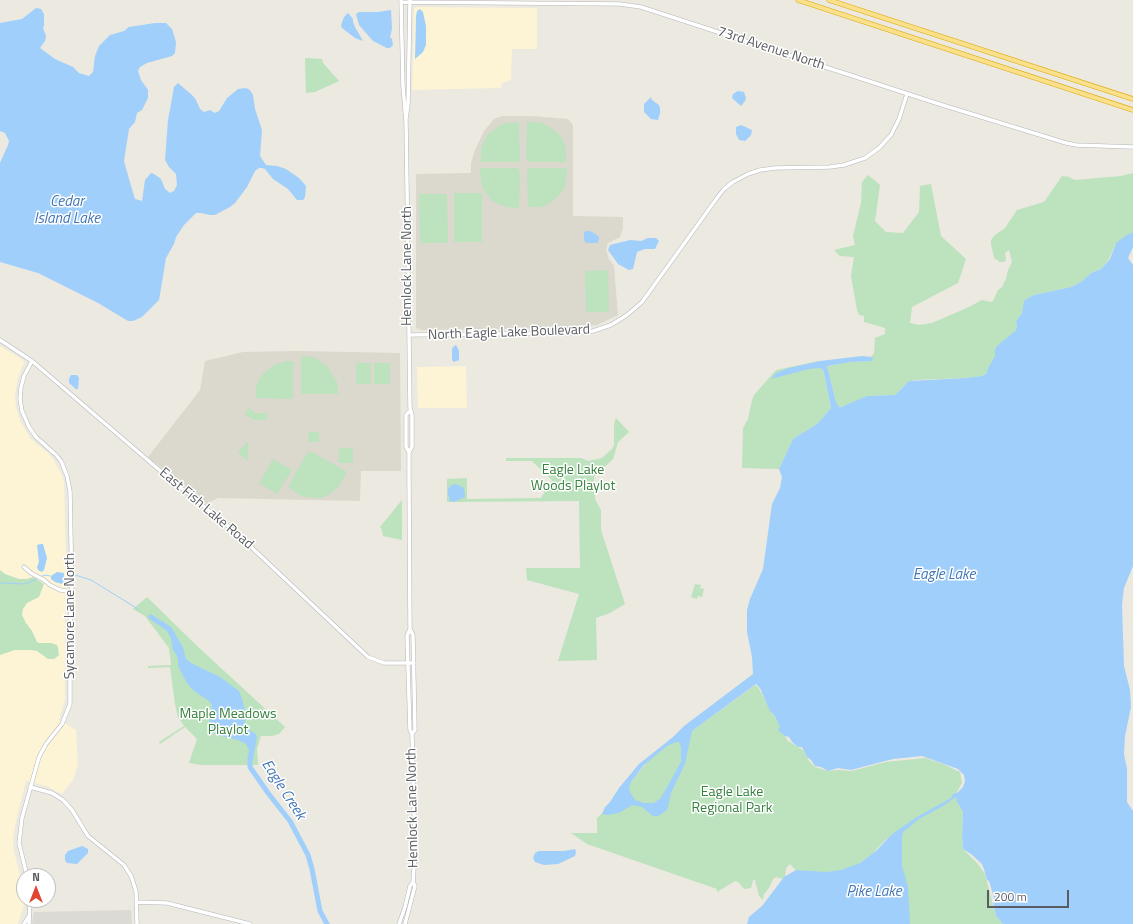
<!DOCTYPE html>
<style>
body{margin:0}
#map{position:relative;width:1133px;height:924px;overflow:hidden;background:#ebe9e0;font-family:"Titillium Web",sans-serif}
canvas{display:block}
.north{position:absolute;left:16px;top:868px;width:40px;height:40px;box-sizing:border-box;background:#fff;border:1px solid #bdbebf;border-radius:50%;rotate:0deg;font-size:11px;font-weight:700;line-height:16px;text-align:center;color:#595c60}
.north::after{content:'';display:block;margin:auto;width:14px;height:18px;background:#e14530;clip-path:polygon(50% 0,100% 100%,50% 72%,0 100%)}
.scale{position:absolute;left:987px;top:890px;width:82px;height:18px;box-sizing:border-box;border:2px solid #595c60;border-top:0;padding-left:5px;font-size:12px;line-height:14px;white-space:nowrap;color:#595c60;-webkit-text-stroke:3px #fff;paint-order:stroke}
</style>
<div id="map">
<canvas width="1133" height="924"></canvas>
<div class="north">N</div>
<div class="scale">200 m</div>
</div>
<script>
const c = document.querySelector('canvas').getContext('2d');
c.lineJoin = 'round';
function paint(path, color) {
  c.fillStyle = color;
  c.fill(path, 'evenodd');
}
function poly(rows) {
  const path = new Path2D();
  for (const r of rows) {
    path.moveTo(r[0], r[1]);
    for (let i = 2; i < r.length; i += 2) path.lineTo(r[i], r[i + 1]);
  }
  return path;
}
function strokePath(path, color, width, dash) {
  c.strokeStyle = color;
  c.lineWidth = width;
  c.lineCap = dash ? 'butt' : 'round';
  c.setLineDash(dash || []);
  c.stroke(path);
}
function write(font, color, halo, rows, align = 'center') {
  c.font = font + ' "Titillium Web",sans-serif';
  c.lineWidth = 3;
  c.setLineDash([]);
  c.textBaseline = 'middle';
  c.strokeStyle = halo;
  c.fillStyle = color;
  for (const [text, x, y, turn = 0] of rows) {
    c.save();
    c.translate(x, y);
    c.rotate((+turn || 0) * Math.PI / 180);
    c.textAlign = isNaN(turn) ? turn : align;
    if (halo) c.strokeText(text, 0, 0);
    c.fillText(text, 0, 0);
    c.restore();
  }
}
const commercial = poly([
 [417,7,537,8,537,49,512,49,511,80,501,84,501,88,412,90,414,11,414,8],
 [0,346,23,360,24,363,18,378,15,395,16,408,20,420,30,438,48,453,54,460,61,473,64,482,67,588,65,622,65,700,59,720,76,730,78,764,73,780,62,794,46,786,26,781,16,821,13,840,14,851,24,892,24,905,18,924,0,924],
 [466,366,467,408,418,408,417,367]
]);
const industrial = poly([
 [131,910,132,924,32,924,34,912]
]);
const education = poly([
 [502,116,530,116,568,119,573,125,573,216,623,217,623,228,620,237,608,243,606,250,609,259,614,266,618,315,597,325,568,328,422,330,416,328,416,174,471,173,471,163,475,150,484,131,494,119],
 [297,351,400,353,401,471,361,471,360,501,218,498,206,504,148,457,200,390,205,361,243,352]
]);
const green = poly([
 [305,58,322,59,323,63,339,81,315,92,306,93],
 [519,122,520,160,517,162,481,162,481,149,484,141,488,134,500,125,508,123],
 [527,122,539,122,547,125,559,134,563,140,566,148,566,162,530,162,526,159],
 [480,168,518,168,520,172,519,208,506,207,498,204,491,200,482,187,481,180],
 [529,168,567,168,566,179,565,187,560,194,549,204,541,207,528,207,527,171],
 [1133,173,1133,232,1118,242,1115,245,1109,259,1101,269,1091,273,1081,282,1071,287,1034,295,1028,298,1022,313,1016,321,1017,327,1015,331,995,349,996,356,988,368,986,374,982,376,965,378,914,380,906,384,895,395,867,396,848,405,839,407,836,402,827,366,851,362,872,361,872,357,871,356,874,354,875,338,885,334,885,328,864,322,864,316,859,315,857,310,851,276,854,257,840,256,834,250,855,245,853,236,861,203,862,182,868,175,880,185,875,221,886,232,903,233,919,212,920,186,931,184,941,236,966,259,958,283,912,307,910,323,919,325,932,323,967,308,982,300,991,302,993,301,998,290,1002,287,1006,279,1008,270,1012,262,1009,250,1005,253,1006,260,1004,262,1000,262,994,258,991,244,991,240,995,235,1005,228,1017,210,1044,202,1062,176,1069,177,1075,180,1121,176],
 [454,193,482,193,482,242,454,242],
 [419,194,447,194,448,243,420,243],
 [608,270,609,312,586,312,585,271],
 [305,356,316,358,327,366,337,382,338,394,302,394,301,392,301,357],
 [287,361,293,361,293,396,291,399,256,398,256,388,259,379,263,374,274,365],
 [819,361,824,373,831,408,817,424,793,439,779,469,742,468,743,428,748,419,752,400,754,395,776,370],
 [356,363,371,363,371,384,356,384],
 [374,363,390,363,390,384,374,384],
 [248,408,255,413,267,413,267,420,253,420,245,414],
 [616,418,629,432,618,442,613,459,594,477,595,499,601,510,601,530,625,604,610,613,596,618,597,660,558,661,579,594,527,580,526,568,580,568,579,501,447,502,447,479,467,478,467,499,541,498,552,480,532,461,506,461,506,458,581,458,588,461,602,458,612,449,614,445,614,424],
 [309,432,319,432,319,442,309,442,308,441],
 [247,442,248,443,248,461,238,453],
 [339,448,353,448,353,463,339,463],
 [312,452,347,472,338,487,327,496,321,498,306,497,299,495,288,487,307,453],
 [273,459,292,470,277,494,259,483],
 [402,500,402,540,383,536,382,530,380,527],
 [0,570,5,574,19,579,27,579,33,577,44,584,39,597,27,603,23,609,22,615,26,623,32,631,37,642,39,643,51,643,57,645,58,648,59,655,54,659,48,659,37,651,31,650,15,650,0,655],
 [695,584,701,585,700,588,704,589,702,597,698,596,697,599,691,597],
 [147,597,196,645,285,727,279,734,272,736,261,736,257,749,258,765,201,765,189,763,197,739,185,727,160,744,159,742,184,726,178,717,175,704,170,667,148,668,148,666,171,665,169,648,145,616,133,609],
 [755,685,758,687,788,741,803,750,809,761,815,767,828,771,838,770,852,771,886,762,925,758,943,764,960,772,962,783,957,792,957,802,963,812,962,835,963,849,977,863,985,874,996,916,1003,924,909,924,891,836,886,839,872,854,854,867,844,869,826,875,801,876,790,864,786,868,785,877,782,879,776,877,773,879,769,888,764,894,763,900,759,896,755,880,753,880,751,888,744,889,738,882,735,881,717,892,717,889,587,844,571,833,597,833,597,818,616,800,648,761,678,736,695,729]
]);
const water = poly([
 [36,8,41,9,44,14,44,26,43,28,46,36,45,41,40,48,55,59,73,67,79,73,89,76,93,72,95,56,99,46,110,35,124,31,129,27,155,23,166,23,172,29,176,42,175,53,172,56,147,63,140,67,138,71,141,80,148,90,148,98,142,110,137,113,135,122,129,129,124,161,129,179,135,199,142,201,145,180,151,173,154,174,161,179,165,189,170,193,174,191,177,185,176,174,169,167,165,160,168,120,174,87,178,83,192,95,196,100,200,109,204,112,210,110,215,113,219,111,227,98,238,89,246,88,250,90,253,95,255,109,262,130,260,156,266,165,277,166,286,169,299,178,306,186,305,197,303,200,297,200,288,189,273,179,265,169,262,168,259,168,255,171,247,187,235,203,230,207,215,215,210,215,201,213,196,213,184,225,176,237,174,244,166,258,159,300,142,317,133,321,128,321,98,303,38,273,0,262,0,163,8,145,9,141,5,133,0,131,0,23,22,19],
 [420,9,423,12,426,26,426,45,423,52,415,59,416,16,417,11],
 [391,10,392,29,390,37,392,39,393,45,390,48,387,48,373,41,359,25,356,14,359,12,378,12],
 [348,13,353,19,353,22,355,27,363,41,355,38,342,28,341,25,344,17],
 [738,91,744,92,746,98,745,101,741,106,732,98,733,94],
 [651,97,652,100,659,105,660,108,660,113,658,120,651,119,644,112,644,104],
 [741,125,752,130,751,135,745,141,739,140,736,134,736,127],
 [586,231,590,231,597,235,599,237,598,243,586,243,584,240,584,233],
 [1133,232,1133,247,1128,258,1133,265,1133,566,1124,588,1122,605,1124,666,1130,690,1131,707,1125,736,1124,754,1127,769,1127,802,1133,811,1133,924,1003,924,996,916,993,902,994,898,989,881,987,880,984,869,982,864,971,854,963,849,962,835,963,812,957,802,956,797,943,806,919,819,903,832,902,837,902,866,908,887,910,924,747,924,749,917,762,906,784,877,796,870,827,872,841,870,860,863,877,850,888,838,895,832,917,817,951,798,953,794,957,793,963,787,965,781,964,775,958,769,922,756,893,759,851,770,838,768,828,771,821,767,815,766,811,760,807,757,802,747,798,747,792,742,789,737,785,736,780,732,778,729,780,727,774,715,770,711,760,688,756,684,692,731,685,764,671,793,668,807,666,811,658,816,653,816,642,807,632,805,619,813,607,815,602,814,605,807,610,802,619,788,639,764,673,737,684,726,753,674,752,657,747,632,747,610,750,599,763,569,772,504,780,488,782,477,779,469,793,439,817,424,831,408,824,373,823,370,820,368,809,369,771,379,776,373,789,368,820,361,862,356,872,357,873,359,872,361,851,362,827,366,836,402,839,407,841,407,867,396,895,395,909,381,965,378,982,376,986,374,988,368,995,356,995,349,997,346,1015,331,1017,327,1016,321,1022,313,1024,301,1028,298,1034,295,1071,287,1081,282,1091,273,1101,269,1110,259,1116,243,1127,235],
 [676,742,679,742,681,747,681,762,661,798,654,803,644,803,635,800,630,792,629,787,631,782,644,765,667,746],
 [648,238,656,238,659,241,655,249,645,249,637,252,633,269,629,270,618,264,608,250,610,245,630,240,641,241],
 [456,345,459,351,459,360,454,362,452,360,452,349,454,346],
 [71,375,77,375,79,378,78,389,76,389,69,383,69,379],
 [456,484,464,488,465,497,454,502,450,501,448,494,448,489,451,485],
 [41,544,43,544,47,558,44,570,42,572,38,570,37,567,39,562,37,545],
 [57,572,64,573,64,581,62,584,55,582,51,579,51,576],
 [162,621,172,628,183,648,186,659,191,663,220,677,239,691,243,702,245,711,245,728,256,734,257,737,253,760,250,762,248,759,249,750,246,744,238,740,217,735,212,732,209,725,212,705,209,701,194,691,187,683,178,666,178,660,177,656,173,650,171,638,167,631,160,624],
 [82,846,88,849,88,853,77,864,67,863,65,860,65,855,68,851],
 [575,849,576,852,575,856,558,864,544,865,535,862,533,858,535,853,539,851,564,851]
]);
const stream = poly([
 [72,574,91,580,138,609],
 [42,576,46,575,50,576],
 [1,583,25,584,37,579]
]);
const river = poly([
 [151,617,166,627],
 [250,756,250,767,268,793,290,821,308,855,312,869,320,911,327,924]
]);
const secondary = poly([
 [401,0,403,87,406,121,407,186,410,408,412,415,412,447,409,452,409,478,410,629,407,636,410,730,412,734,415,853,413,882,415,886,405,924],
 [401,2,620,4,641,7,939,104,1066,143,1076,145,1133,147],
 [406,119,408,105,410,0],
 [409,335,579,333,593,331,611,325,627,315,642,302,717,198,724,189,733,182,748,174,760,170,775,168,830,167,844,165,865,158,879,148,891,135,899,119,907,94],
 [0,340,32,361,164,474,233,530,368,657,384,663,414,663],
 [409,452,406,447,406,415,410,411],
 [24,567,31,573,44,580,50,585,60,590,72,592],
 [410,629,413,635,415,730,412,734],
 [30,787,52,793,63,800,72,810,88,836,124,865,131,876,136,891,137,924],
 [27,876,19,843,22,818,39,757,46,744,62,724,70,704,70,624,72,592,70,491,67,476,61,461,56,455,36,437,29,427,22,411,20,399,21,387,24,376,32,361],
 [137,902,167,903,250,924],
 [24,924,29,916],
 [29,924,30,900],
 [399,924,405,907,410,886,413,882]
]);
const highway = poly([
 [798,0,1133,110],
 [829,0,1133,99]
]);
const streetNames = [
 ["73rd Avenue North",771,49,18],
 ["Hemlock Lane North",408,266,-90],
 ["North Eagle Lake Boulevard",509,333,-2],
 ["East Fish Lake Road",206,509,40],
 ["Sycamore Lane North",71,616,-90],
 ["Hemlock Lane North",413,808,-91]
];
const parkNames = [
 ["Eagle Lake",573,471],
 ["Woods Playlot",573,487],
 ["Maple Meadows",228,715],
 ["Playlot",228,731],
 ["Eagle Lake",732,793],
 ["Regional Park",732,809]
];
const waterNames = [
 ["Cedar",67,202],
 ["Island Lake",67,219],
 ["Eagle Lake",944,575],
 ["Eagle Creek",283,790,57],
 ["Pike Lake",874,892]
];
paint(commercial, '#fcf4d4');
paint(industrial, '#dcdad4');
paint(education, '#dbd8ce');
paint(green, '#bce2be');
paint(water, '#a0cffb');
strokePath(stream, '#a0cffb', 1);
strokePath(river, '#a0cffb', 5);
strokePath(secondary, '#b4b6bc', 4.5);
strokePath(highway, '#e2a709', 5);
strokePath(secondary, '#fff', 3.5);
strokePath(highway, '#f8e18a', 4);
write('14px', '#595c60', '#fff', streetNames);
write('14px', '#37813e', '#fff', parkNames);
write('italic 15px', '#4175b3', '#fff', waterNames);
</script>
